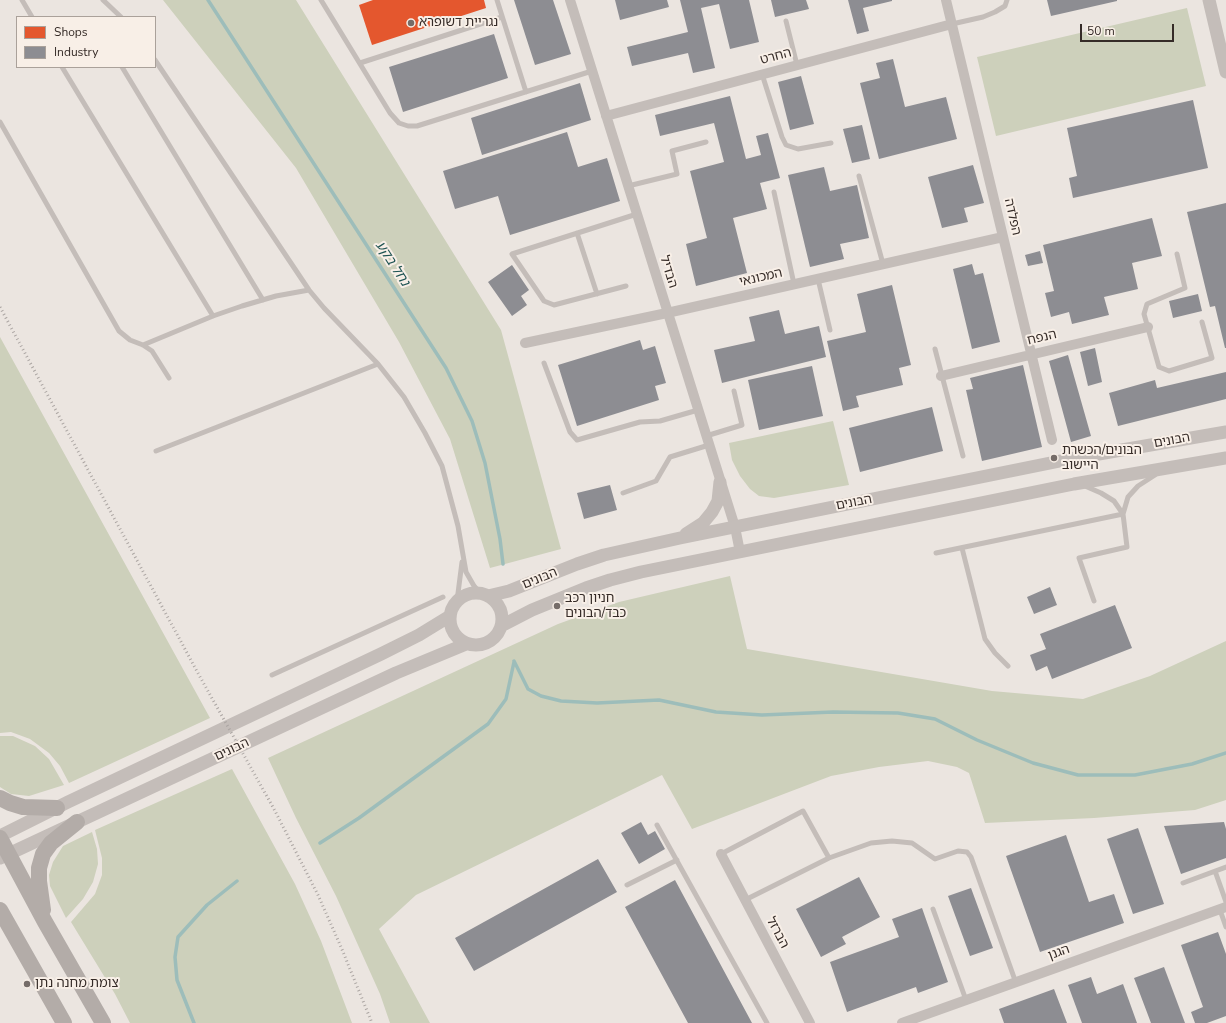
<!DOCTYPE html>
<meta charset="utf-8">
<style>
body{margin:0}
#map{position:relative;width:1226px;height:1023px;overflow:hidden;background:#ebe5e0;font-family:"Nunito Sans",sans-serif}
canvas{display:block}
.legend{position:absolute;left:16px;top:16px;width:140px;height:52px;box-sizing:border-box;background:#f8efe7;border:1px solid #aaa19a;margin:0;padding:5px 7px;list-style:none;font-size:12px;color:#352b27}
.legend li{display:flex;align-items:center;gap:8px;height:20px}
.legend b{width:20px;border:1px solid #aaa19a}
.scale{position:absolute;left:1080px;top:24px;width:94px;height:18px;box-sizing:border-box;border:2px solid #352b27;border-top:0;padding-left:5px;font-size:12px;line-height:14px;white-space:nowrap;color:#352b27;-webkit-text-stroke:3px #f8efe7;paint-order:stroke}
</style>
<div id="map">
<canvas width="1226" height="1023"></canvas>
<ul class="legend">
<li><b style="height:11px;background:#e4572e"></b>Shops</li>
<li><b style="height:11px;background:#8d8d92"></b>Industry</li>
</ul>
<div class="scale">50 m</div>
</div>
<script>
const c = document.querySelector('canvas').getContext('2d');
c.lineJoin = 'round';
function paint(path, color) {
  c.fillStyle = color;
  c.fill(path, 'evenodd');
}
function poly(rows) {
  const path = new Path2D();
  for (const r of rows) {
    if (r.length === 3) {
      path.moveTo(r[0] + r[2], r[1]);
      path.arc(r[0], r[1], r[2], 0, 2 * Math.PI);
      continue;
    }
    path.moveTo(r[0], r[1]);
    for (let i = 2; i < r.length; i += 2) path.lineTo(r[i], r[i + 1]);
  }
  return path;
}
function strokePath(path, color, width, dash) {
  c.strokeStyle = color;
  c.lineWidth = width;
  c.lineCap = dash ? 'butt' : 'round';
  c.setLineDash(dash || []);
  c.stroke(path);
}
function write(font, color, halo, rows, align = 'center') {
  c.font = font + ' "Nunito Sans","Noto Sans Hebrew",sans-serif';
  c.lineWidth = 4;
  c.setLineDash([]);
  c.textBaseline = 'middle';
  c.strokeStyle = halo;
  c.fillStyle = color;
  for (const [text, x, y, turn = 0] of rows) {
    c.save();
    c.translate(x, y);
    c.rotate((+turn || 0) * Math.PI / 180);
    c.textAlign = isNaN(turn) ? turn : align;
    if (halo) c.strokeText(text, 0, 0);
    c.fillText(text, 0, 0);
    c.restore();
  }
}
const green = poly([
 [163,0,296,0,501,330,561,549,490,568,450,439,399,342,296,168],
 [1187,8,1206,86,996,136,977,57],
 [0,337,210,718,69,783,60,766,49,753,30,739,11,732,0,733],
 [833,421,849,485,774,498,759,496,750,489,740,476,732,460,729,443],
 [730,576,747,649,992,691,1083,699,1150,676,1226,641,1226,800,1195,810,1094,818,985,823,969,773,957,767,928,761,879,767,831,776,692,829,662,775,416,895,379,929,430,1023,390,1023,380,994,336,896,296,818,268,758,558,624,619,602],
 [0,736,13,736,35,746,49,759,64,785,29,796,11,794,0,787],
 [232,769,295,884,321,941,352,1023,130,1023,115,994,71,922,95,894,102,875,102,858,95,830],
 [92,832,97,849,98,864,93,882,83,899,66,918,50,886,49,875,53,862,63,846]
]);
const shops = poly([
 [373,0,484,0,486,8,372,45,359,5]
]);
const industry = poly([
 [514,0,553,0,571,54,535,65],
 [615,0,667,0,669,7,620,20],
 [680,0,749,0,759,42,730,49,719,4,701,8,715,68,693,73,688,53,632,66,627,47,688,32],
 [771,0,806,0,809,9,775,17],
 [848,0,892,0,892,1,863,8,869,31,857,34],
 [1047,0,1117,0,1117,1,1051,16],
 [494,34,508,78,403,112,389,67],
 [893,59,905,107,946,97,957,139,879,159,860,83,880,78,876,63],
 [801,76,814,124,790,130,778,82],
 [580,83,591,120,482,155,471,118],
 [730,96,746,159,761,155,756,136,768,133,780,178,760,183,767,209,733,218,747,273,696,286,686,244,707,238,690,171,724,162,714,123,660,136,655,115],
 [1193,100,1208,168,1073,198,1069,178,1077,176,1067,128],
 [862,125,870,159,852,163,843,129],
 [567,132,578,167,607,158,620,201,510,235,498,196,455,209,443,171],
 [973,165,984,203,964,208,968,222,942,228,928,177],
 [824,167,830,191,857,185,869,238,840,244,844,259,810,267,788,175],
 [1226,203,1226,348,1225,348,1215,306,1210,307,1187,212],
 [1152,218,1162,256,1132,263,1138,289,1104,297,1109,315,1072,324,1069,312,1051,317,1045,293,1054,291,1043,245],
 [1040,251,1043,263,1028,266,1025,255],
 [972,264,975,275,983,273,1000,342,972,349,953,269],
 [512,265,529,290,521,296,527,305,512,316,488,282],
 [892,285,911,365,899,368,903,385,856,396,859,407,843,411,827,341,866,332,857,294],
 [1198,294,1202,311,1173,318,1169,301],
 [779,310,785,334,819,326,826,357,722,383,714,350,755,341,749,317],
 [640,340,643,350,655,346,666,383,655,386,659,400,577,426,558,365],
 [1095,348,1102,382,1088,386,1080,352],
 [1068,355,1091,436,1071,442,1049,361],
 [1023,365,1042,447,982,461,966,390,973,389,970,378],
 [812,366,823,416,759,430,748,380],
 [1226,372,1226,399,1118,426,1109,393,1155,380,1157,388],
 [932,407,943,451,860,472,849,428],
 [610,485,617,510,584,519,577,493],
 [1050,587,1057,605,1034,614,1027,597],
 [1115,605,1132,648,1052,679,1047,666,1036,671,1030,655,1046,649,1040,634],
 [641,822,648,835,655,831,665,849,639,864,621,833],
 [1224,822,1226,829,1226,858,1181,874,1164,826],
 [1138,828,1164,904,1133,914,1107,839],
 [1066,835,1089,902,1114,894,1124,923,1040,952,1006,856],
 [598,859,617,892,474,971,455,938],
 [859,877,880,917,842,937,846,944,821,957,796,909],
 [675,880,752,1023,688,1023,625,907],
 [971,888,993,948,970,956,948,896],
 [922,908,948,982,918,993,916,987,847,1012,830,962,899,937,892,919],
 [1218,932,1226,954,1226,1016,1207,1023,1195,1023,1191,1012,1203,1007,1181,945],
 [1164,967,1185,1023,1151,1023,1134,978],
 [1091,977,1097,994,1123,984,1137,1023,1082,1023,1068,985],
 [1054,989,1067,1023,1004,1023,999,1009]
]);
const stream = poly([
 [208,0,446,368,472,421,485,463,500,539,503,564],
 [514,661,528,689,541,696,561,701,597,703,659,700,716,712,762,715,833,712,898,713,935,719,977,740,1033,763,1078,775,1135,775,1192,764,1226,753],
 [320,843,359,818,488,724,506,699,514,662],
 [194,1023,177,980,175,957,178,937,207,905,237,881]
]);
const service = poly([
 [22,0,32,17],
 [103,0,121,17],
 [321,0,390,113,399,123,408,126,417,126,592,71],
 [497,0,526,92],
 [786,21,797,65],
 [952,24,983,17,995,12,1005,6,1007,0],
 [155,60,309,290,324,308,378,364,404,397,425,433,442,466,458,526,466,572,474,586,480,593],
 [360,63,502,17],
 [62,67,213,316],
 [122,67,263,300],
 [762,74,782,137,786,145,798,149,831,143],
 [0,122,119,331,130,340,143,345,152,351,169,378],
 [859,176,883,264],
 [628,186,677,174,672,151,706,142],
 [774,192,794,284],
 [577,233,597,294],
 [1177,254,1185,288,1147,304,1144,314,1159,367,1169,371,1212,358,1202,322],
 [818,279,830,330],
 [626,286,554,305,544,301,512,254,637,214],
 [143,345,213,316,242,306,276,296,309,290],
 [935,349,963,456],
 [544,363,570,432,577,440,640,422,660,421,698,410],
 [706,436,742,425,734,391],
 [156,451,378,364],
 [1085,486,1101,493,1114,501,1123,514,1127,547,1079,558,1094,601],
 [623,493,656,481,670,457,709,445],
 [1123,514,1128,497,1138,486,1155,475],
 [962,548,985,639,995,653,1008,666],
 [936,553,1123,514],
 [457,601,462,562],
 [272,675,443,597],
 [657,825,767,1023],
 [721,854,803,811,829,858,745,900],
 [829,858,871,843,892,841,912,843,935,859,958,851,967,852,971,857,1016,983],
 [1215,871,1226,902],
 [1183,883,1226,867],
 [627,885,677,860],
 [933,909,966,1000],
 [1220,910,1226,927]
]);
const minor = poly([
 [570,0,735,527,740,552],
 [946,0,1052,440],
 [606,116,952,24],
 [525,343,667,313,1003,237],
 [941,376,1148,327],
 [721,854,810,1023],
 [902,1023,1226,907]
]);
const tertiary = poly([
 [1209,0,1226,72],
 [686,534,703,523,712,512,718,501,720,482],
 [476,619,26],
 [488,596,509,591,577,564,604,555,680,538,1070,459,1226,432],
 [501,626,532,610,586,588,610,580,641,572,1074,484,1226,458],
 [0,836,68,802,381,654,419,635,450,616],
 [0,858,396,673,466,644]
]);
const primary = poly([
 [0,798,10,803,23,807,57,808],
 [0,838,45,922,103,1023],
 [0,910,64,1023],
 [43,910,39,881,39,868,43,854,51,843,77,822]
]);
const rail = poly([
 [0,307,199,675,274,809,318,895,341,947,372,1023]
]);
const markers = [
 [411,23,4,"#756c68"],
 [1054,458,4,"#756c68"],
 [557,606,4,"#756c68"],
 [27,984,4,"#756c68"]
];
const poiNames = [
 ["נגריית דשופרא",419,23],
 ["הבונים/הכשרת",1062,451],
 ["היישוב",1062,466],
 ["חניון רכב",565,599],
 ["כבד/הבונים",565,614],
 ["צומת מחנה נתן",35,984]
];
const streetNames = [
 ["החרט",776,57,-15],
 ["הפלדה",1012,217,77],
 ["הבדיל",668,272,73],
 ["המכונאי",761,278,-13],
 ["הנפח",1042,338,-13],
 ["הבונים",1172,441,-10],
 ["הבונים",854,503,-11],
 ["הבונים",540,579,-22],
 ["הבונים",232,750,-25],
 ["הברזל",777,933,62],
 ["הגנן",1059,953,-20]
];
const waterNames = [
 ["נחל בקע",392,264,57]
];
paint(green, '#cdd0bb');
paint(shops, '#e4572e');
paint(industry, '#8d8d92');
strokePath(stream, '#9dbdba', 3.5);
strokePath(service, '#c4bdb9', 5);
strokePath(minor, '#c4bdb9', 10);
strokePath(tertiary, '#c4bdb9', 13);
strokePath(primary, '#b3aca8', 16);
strokePath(rail, '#aca6a3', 3, [1, 3]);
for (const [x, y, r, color] of markers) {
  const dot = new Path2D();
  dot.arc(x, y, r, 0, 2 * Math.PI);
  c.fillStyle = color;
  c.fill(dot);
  strokePath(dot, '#f8efe7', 1.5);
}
write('13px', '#352b27', '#f8efe7', poiNames, 'left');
write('13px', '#352b27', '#f8efe7', streetNames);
write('italic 14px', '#1f5453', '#f8efe7', waterNames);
</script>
